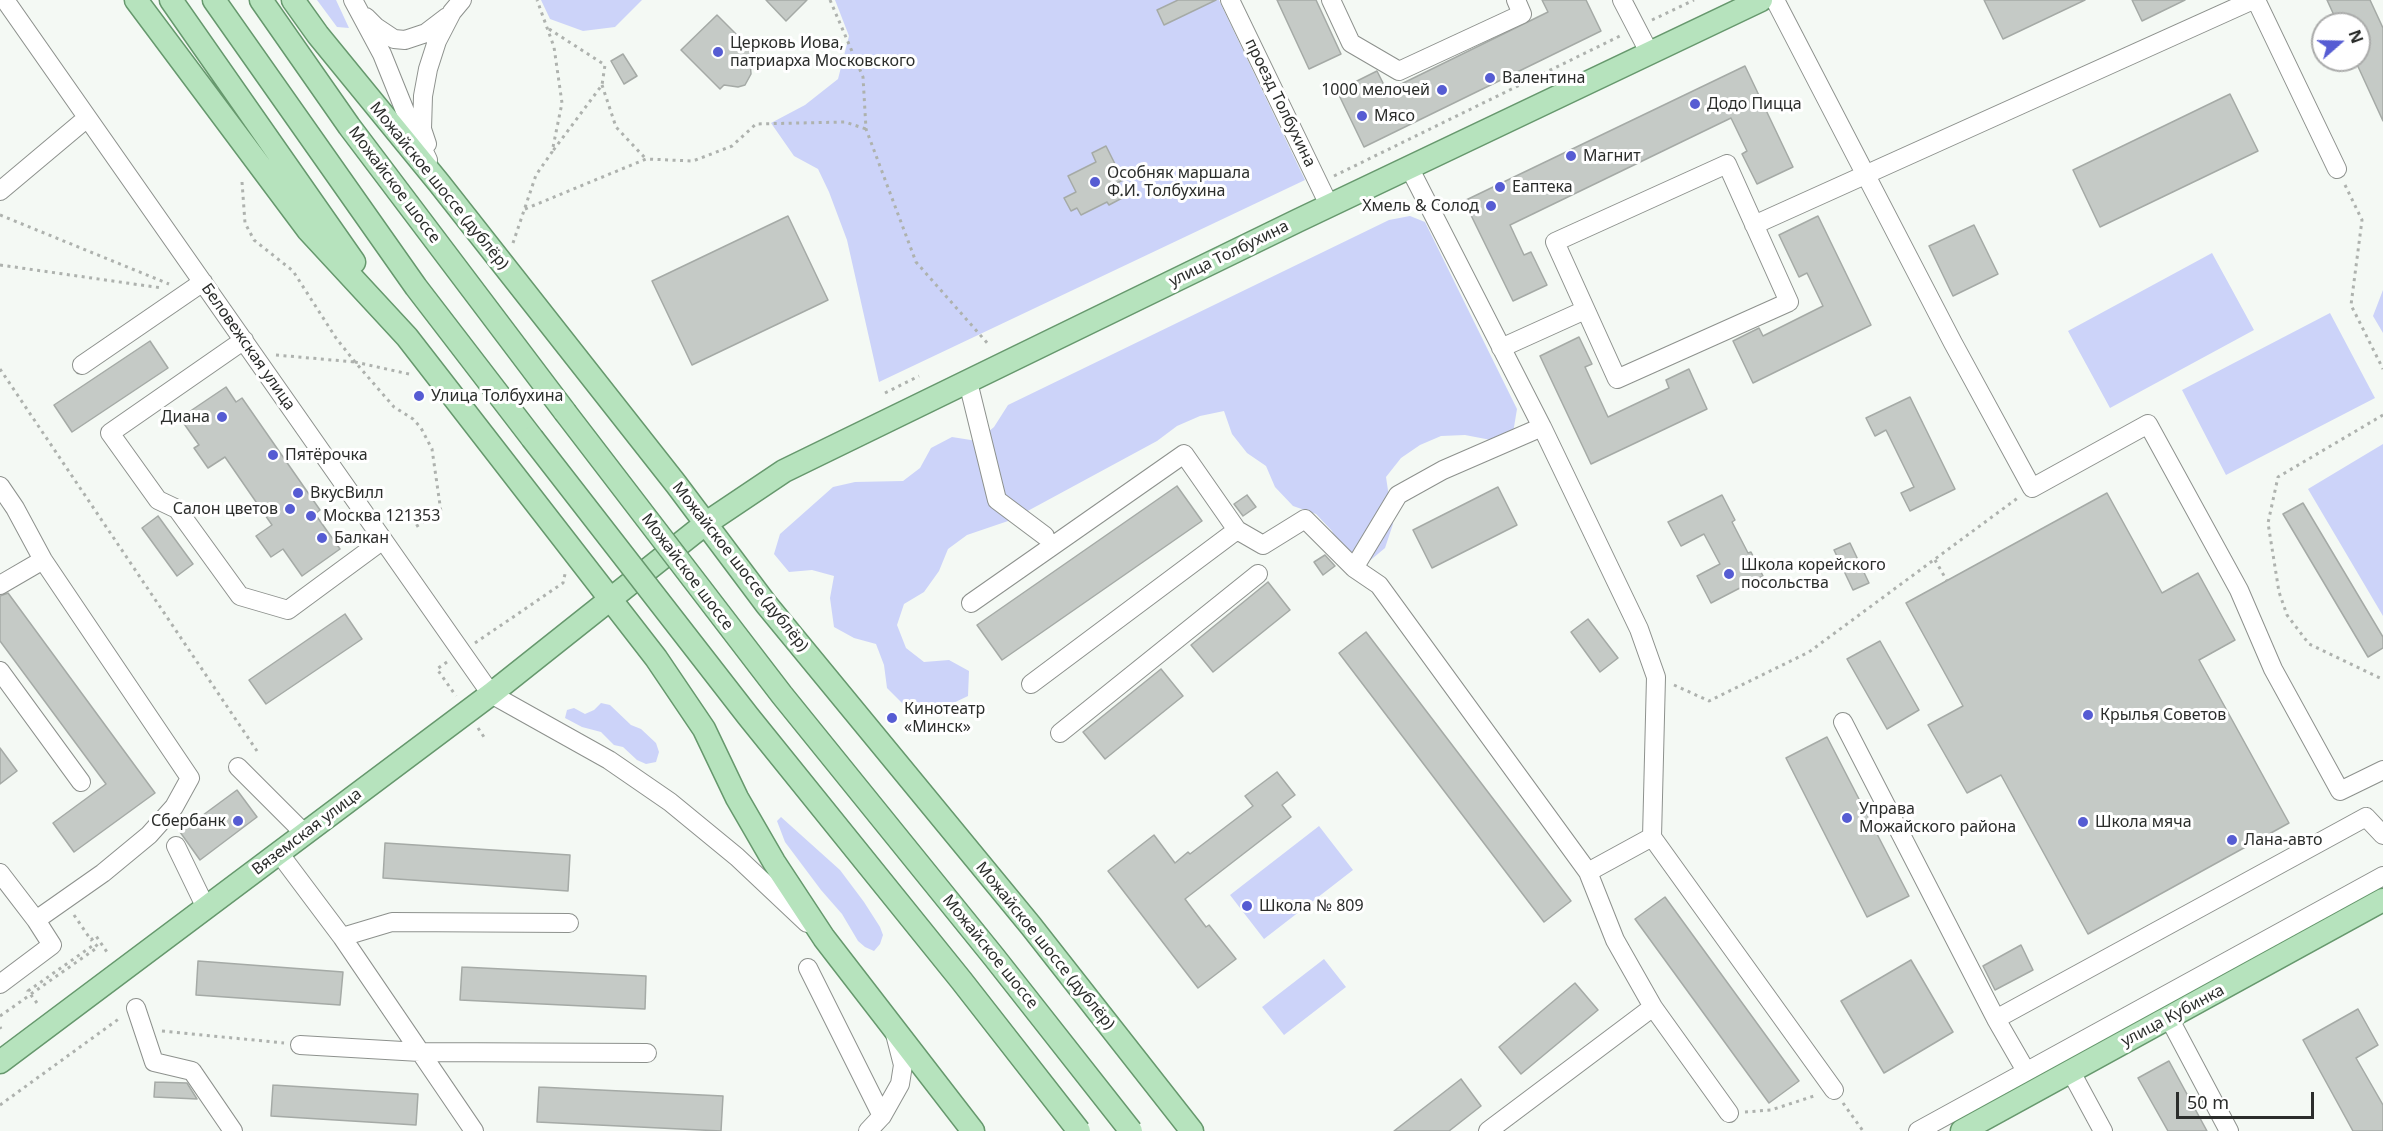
<!DOCTYPE html>
<meta charset="utf-8">
<style>
body{margin:0}
#map{position:relative;width:2383px;height:1131px;overflow:hidden;background:#f4f9f4;font-family:"Noto Sans",sans-serif}
canvas{display:block}
.north{position:absolute;left:2311px;top:12px;width:60px;height:60px;box-sizing:border-box;background:#fff;border:2px solid #aaabaa;border-radius:50%;rotate:70deg;font-size:16px;font-weight:700;line-height:24px;text-align:center;color:#2b2d2b}
.north::after{content:'';display:block;margin:auto;width:21px;height:27px;background:#565cd3;clip-path:polygon(50% 0,100% 100%,50% 72%,0 100%)}
.scale{position:absolute;left:2176px;top:1092px;width:138px;height:27px;box-sizing:border-box;border:3px solid #2b2d2b;border-top:0;padding-left:8px;font-size:18px;line-height:21px;white-space:nowrap;color:#2b2d2b;-webkit-text-stroke:4px #fff;paint-order:stroke}
</style>
<div id="map">
<canvas width="2383" height="1131"></canvas>
<div class="north">N</div>
<div class="scale">50 m</div>
</div>
<script>
const c = document.querySelector('canvas').getContext('2d');
c.lineJoin = 'round';
function paint(path, color) {
  c.fillStyle = color;
  c.fill(path, 'evenodd');
}
function poly(rows) {
  const path = new Path2D();
  for (const r of rows) {
    path.moveTo(r[0], r[1]);
    for (let i = 2; i < r.length; i += 2) path.lineTo(r[i], r[i + 1]);
  }
  return path;
}
function strokePath(path, color, width, dash) {
  c.strokeStyle = color;
  c.lineWidth = width;
  c.lineCap = dash ? 'butt' : 'round';
  c.setLineDash(dash || []);
  c.stroke(path);
}
function write(font, color, halo, rows, align = 'center') {
  c.font = font + ' "Noto Sans",sans-serif';
  c.lineWidth = 6;
  c.setLineDash([]);
  c.textBaseline = 'middle';
  c.strokeStyle = halo;
  c.fillStyle = color;
  for (const [text, x, y, turn = 0] of rows) {
    c.save();
    c.translate(x, y);
    c.rotate((+turn || 0) * Math.PI / 180);
    c.textAlign = isNaN(turn) ? turn : align;
    if (halo) c.strokeText(text, 0, 0);
    c.fillText(text, 0, 0);
    c.restore();
  }
}
const green = poly([
 [317,0,336,0,349,28,337,27],
 [541,0,642,0,615,27,583,31,550,19],
 [835,0,1219,0,1305,180,879,382,847,240,829,192,818,169,794,156,771,123,805,105,838,79,849,36],
 [1410,216,1425,222,1517,409,1513,433,1491,440,1465,435,1441,436,1420,445,1401,458,1386,477,1393,524,1385,548,1367,563,1340,553,1332,531,1316,514,1293,506,1275,487,1266,466,1247,453,1232,434,1224,411,1200,416,1177,426,1157,441,1011,520,967,535,948,549,939,571,924,592,904,604,897,625,906,648,924,662,949,660,969,671,968,696,945,707,922,713,903,704,887,688,884,665,876,644,854,638,834,627,830,598,834,576,812,570,789,572,774,554,780,534,833,487,855,482,903,481,920,468,931,448,952,437,977,441,994,427,1008,405,1389,220],
 [2212,253,2254,330,2110,408,2068,331],
 [2383,290,2383,333,2373,316],
 [2330,313,2375,398,2226,475,2182,390],
 [2383,444,2383,616,2308,489],
 [601,703,610,705,631,725,641,729,656,743,659,752,656,762,646,764,637,760,623,747,614,745,601,732,582,727,565,718,567,710,574,708,585,714,594,710],
 [781,817,840,870,864,902,880,927,883,935,880,944,874,951,865,947,858,941,842,914,821,890,785,842,777,821],
 [1319,826,1353,870,1264,939,1230,895],
 [1324,959,1346,987,1284,1035,1262,1007]
]);
const building = poly([
 [766,0,807,0,786,21,766,0],
 [1178,0,1216,0,1164,25,1157,10,1178,0],
 [1277,0,1316,0,1341,54,1309,69,1277,0],
 [1542,0,1586,0,1601,31,1364,147,1337,91,1377,71,1387,91,1548,12,1542,0],
 [1984,0,2085,0,2003,39,1984,0],
 [2132,0,2185,0,2142,21,2132,0],
 [2327,0,2370,0,2383,28,2383,121,2355,60,2359,60,2359,24,2338,24,2327,0],
 [717,15,756,54,750,60,751,74,745,85,738,87,724,85,720,89,681,50,717,15],
 [623,54,637,76,624,84,611,61,623,54],
 [1745,66,1793,167,1757,184,1742,154,1747,151,1731,118,1510,225,1524,255,1531,252,1547,285,1513,301,1464,201,1745,66],
 [2230,94,2258,151,2100,227,2073,170,2230,94],
 [1106,146,1123,180,1117,183,1124,197,1109,205,1107,202,1081,215,1077,208,1071,211,1064,198,1076,192,1068,176,1096,162,1092,153,1106,146],
 [788,216,828,300,692,365,652,281,788,216],
 [1818,216,1871,325,1753,383,1733,341,1759,328,1763,336,1823,306,1807,273,1799,277,1779,235,1818,216],
 [1974,225,1998,274,1953,296,1929,246,1974,225],
 [1579,337,1592,364,1585,367,1608,417,1669,388,1666,380,1689,369,1707,409,1591,464,1540,356,1579,337],
 [150,341,168,368,72,432,54,405,150,341],
 [226,387,236,402,242,398,320,510,315,514,340,549,302,576,283,549,271,557,256,536,272,525,225,457,208,468,194,448,199,445,180,418,226,387],
 [1910,397,1955,489,1910,511,1901,493,1914,487,1886,430,1875,436,1866,418,1910,397],
 [1177,486,1202,521,1002,660,977,625,1177,486],
 [1498,487,1517,525,1432,568,1413,530,1498,487],
 [2107,493,2162,593,2198,573,2235,640,2199,660,2289,823,2088,934,2001,775,1967,793,1928,725,1963,706,1906,603,2107,493],
 [1247,495,1256,507,1243,516,1234,504,1247,495],
 [1722,495,1735,520,1732,522,1748,553,1751,552,1763,576,1711,603,1697,576,1720,564,1704,534,1681,546,1668,522,1722,495],
 [2303,503,2383,637,2383,648,2368,657,2283,514,2303,503],
 [158,516,193,564,177,576,142,528,158,516],
 [1850,543,1869,583,1853,590,1834,550,1850,543],
 [1325,555,1335,566,1323,575,1314,562,1325,555],
 [1268,582,1290,610,1213,672,1191,645,1268,582],
 [8,593,155,793,74,852,53,823,106,784,0,641,0,596,8,593],
 [345,614,362,639,266,704,249,680,345,614],
 [1588,619,1618,658,1600,672,1571,632,1588,619],
 [1366,632,1571,901,1544,922,1339,653,1366,632],
 [1880,641,1919,710,1887,729,1847,659,1880,641],
 [1161,669,1183,696,1105,759,1083,732,1161,669],
 [1827,737,1909,896,1867,917,1786,758,1827,737],
 [0,748,17,771,0,784,0,748],
 [1277,772,1295,795,1282,805,1291,817,1185,899,1206,927,1209,925,1236,959,1198,988,1108,871,1154,835,1175,863,1188,852,1190,854,1253,806,1245,796,1277,772],
 [237,790,257,817,200,860,180,832,237,790],
 [385,843,570,855,568,891,383,878,385,843],
 [1665,897,1799,1081,1769,1103,1635,919,1665,897],
 [2021,945,2033,970,1995,990,1983,966,2021,945],
 [1911,960,1953,1032,1884,1073,1841,1001,1911,960],
 [198,961,343,972,340,1005,196,995,198,961],
 [462,967,646,976,645,1009,460,1000,462,967],
 [1575,983,1598,1010,1521,1074,1499,1047,1575,983],
 [2358,1009,2378,1045,2356,1058,2383,1105,2383,1131,2353,1131,2303,1040,2358,1009],
 [2169,1061,2207,1131,2168,1131,2138,1078,2169,1061],
 [1461,1079,1481,1106,1449,1131,1394,1131,1461,1079],
 [155,1082,187,1083,197,1099,154,1097,155,1082],
 [273,1085,418,1094,416,1125,271,1116,273,1085],
 [539,1087,723,1096,721,1131,537,1122,539,1087]
]);
const path = poly([
 [830,0,863,77,866,129,916,262,989,345],
 [1652,20,1694,0],
 [549,29,605,65,602,85,552,152],
 [602,85,616,127,646,159],
 [1334,176,1622,35],
 [242,182,245,223,254,240,293,271,336,338,355,362],
 [2345,185,2362,220,2351,305,2383,369],
 [525,209,646,159,693,161,732,146,756,124,845,122,866,129],
 [0,215,169,284],
 [513,243,536,175,552,152,562,103,554,47,537,0],
 [0,265,162,288],
 [276,355,355,362],
 [0,369,257,751],
 [409,374,355,362,394,407,413,419,421,428,432,449,441,512,415,527],
 [885,393,919,376],
 [2383,415,2278,477,2268,523,2279,592,2287,615,2309,644,2380,678,2383,677],
 [1935,560,1947,581],
 [475,643,563,583,565,574],
 [447,662,437,669,456,696],
 [1674,685,1709,701,1809,652,2019,497],
 [478,728,484,737],
 [74,915,91,940,96,936,107,952],
 [31,994,98,947,95,944,28,991,37,1003],
 [0,1016,30,995],
 [0,1027,1,1029],
 [162,1031,284,1043],
 [1843,1103,1863,1131],
 [0,1105,120,1018],
 [1745,1112,1771,1110,1817,1095]
]);
const minor = poly([
 [5,0,491,694,609,760,670,802,737,857,807,923],
 [353,0,382,54,407,116,428,160],
 [1230,0,1329,205],
 [1331,0,1351,43,1399,71,1522,14,1516,0],
 [1622,0,1650,54],
 [1775,0,1953,343,2032,488,2148,424,2239,590,2273,669,2340,791,2383,770],
 [2256,0,2337,169],
 [366,17,376,27,394,39,405,40,426,33,447,17],
 [427,144,422,129,423,96,428,69,437,41,452,12,462,0],
 [1727,164,1789,302,1617,379,1555,242,1727,164],
 [1410,169,1542,427,1639,629,1656,677,1652,837,1834,1090],
 [0,191,87,118],
 [1754,225,2253,0],
 [244,340,110,433,158,500,177,509,240,596,288,610,383,540],
 [1501,348,1585,310],
 [82,365,203,282],
 [968,382,997,500,1045,536],
 [1542,427,1443,470,1398,495,1354,568,1379,585,1588,872],
 [0,486,15,508,43,560,190,778,174,807,149,835,103,873,36,920],
 [0,585,43,560],
 [971,603,1184,454,1237,530],
 [0,671,81,782],
 [1031,684,1237,530,1263,545,1305,519,1354,568],
 [1843,722,1996,1019,2026,1071],
 [1060,733,1258,574],
 [238,767,305,834],
 [1652,837,1588,872,1615,940,1653,1007,1729,1113],
 [176,846,206,908],
 [279,853,342,937,474,1131],
 [0,873,36,920,52,945,0,984],
 [342,937,392,922,569,923],
 [808,968,882,1116],
 [136,1008,154,1062,192,1071,233,1131],
 [2169,1018,2229,1131],
 [1996,1019,2366,817,2383,835],
 [300,1045,420,1052,647,1053],
 [2070,1070,2103,1131],
 [868,1131,882,1116,900,1084,903,1065,895,1034],
 [1488,1131,1653,1007],
 [1918,1131,2383,876]
]);
const major = poly([
 [136,0,308,230,407,337,656,658,704,729,737,798,774,862,824,938,973,1131],
 [171,0,354,262],
 [214,0,416,287,532,438],
 [261,0,349,126,565,412],
 [293,0,318,35,439,183,676,484,766,604,1031,926,1192,1131],
 [0,1062,491,694,705,524,784,471,1299,220,1761,0],
 [1962,1131,2383,900]
]);
const majorBridge = poly([
 [565,412,782,695,994,957,1131,1131],
 [532,438,748,716,961,980,1079,1131]
]);
const markers = [
 [718,52,6,"#565cd3"],
 [1490,78,6,"#565cd3"],
 [1442,90,6,"#565cd3"],
 [1695,104,6,"#565cd3"],
 [1362,116,6,"#565cd3"],
 [1571,156,6,"#565cd3"],
 [1095,182,6,"#565cd3"],
 [1500,187,6,"#565cd3"],
 [1491,206,6,"#565cd3"],
 [419,396,6,"#565cd3"],
 [222,417,6,"#565cd3"],
 [273,455,6,"#565cd3"],
 [298,493,6,"#565cd3"],
 [290,509,6,"#565cd3"],
 [311,516,6,"#565cd3"],
 [322,538,6,"#565cd3"],
 [1729,574,6,"#565cd3"],
 [2088,715,6,"#565cd3"],
 [892,718,6,"#565cd3"],
 [1847,818,6,"#565cd3"],
 [238,821,6,"#565cd3"],
 [2083,822,6,"#565cd3"],
 [2232,840,6,"#565cd3"],
 [1247,906,6,"#565cd3"]
];
const poiNames = [
 ["Церковь Иова,",730,43],
 ["патриарха Московского",730,61],
 ["Валентина",1502,78],
 ["1000 мелочей",1430,90,"right"],
 ["Додо Пицца",1707,104],
 ["Мясо",1374,116],
 ["Магнит",1583,156],
 ["Особняк маршала",1107,173],
 ["Ф.И. Толбухина",1107,191],
 ["Еаптека",1512,187],
 ["Хмель & Солод",1479,206,"right"],
 ["Улица Толбухина",431,396],
 ["Диана",210,417,"right"],
 ["Пятёрочка",285,455],
 ["ВкусВилл",310,493],
 ["Салон цветов",278,509,"right"],
 ["Москва 121353",323,516],
 ["Балкан",334,538],
 ["Школа корейского",1741,565],
 ["посольства",1741,583],
 ["Кинотеатр",904,709],
 ["«Минск»",904,727],
 ["Крылья Советов",2100,715],
 ["Управа",1859,809],
 ["Можайского района",1859,827],
 ["Сбербанк",226,821,"right"],
 ["Школа мяча",2095,822],
 ["Лана-авто",2244,840],
 ["Школа № 809",1259,906]
];
const streetNames = [
 ["проезд Толбухина",1280,103,64],
 ["Можайское шоссе",394,185,53],
 ["Можайское шоссе (дублёр)",439,186,51],
 ["улица Толбухина",1229,254,-26],
 ["Беловежская улица",248,347,55],
 ["Можайское шоссе (дублёр)",740,567,52],
 ["Можайское шоссе",687,572,53],
 ["Вяземская улица",307,832,-37],
 ["Можайское шоссе (дублёр)",1045,946,51],
 ["Можайское шоссе",990,952,51],
 ["улица Кубинка",2173,1016,-28]
];
paint(green, '#ccd3f9');
paint(building, '#c5cac6');
strokePath(building, '#a5aaa6', 1.5);
strokePath(minor, '#8d918d', 20);
strokePath(major, '#66986d', 25);
strokePath(path, '#aeb2ae', 3, [3, 4.5]);
strokePath(minor, '#fff', 18);
strokePath(major, '#b6e3bd', 22);
strokePath(majorBridge, '#66986d', 25, []);
strokePath(majorBridge, '#b6e3bd', 22);
for (const [x, y, r, color] of markers) {
  const dot = new Path2D();
  dot.arc(x, y, r, 0, 2 * Math.PI);
  c.fillStyle = color;
  c.fill(dot);
  strokePath(dot, '#fff', 2);
}
write('16px', '#2b2d2b', '#fff', poiNames, 'left');
write('16px', '#2b2d2b', '#fff', streetNames);
</script>
